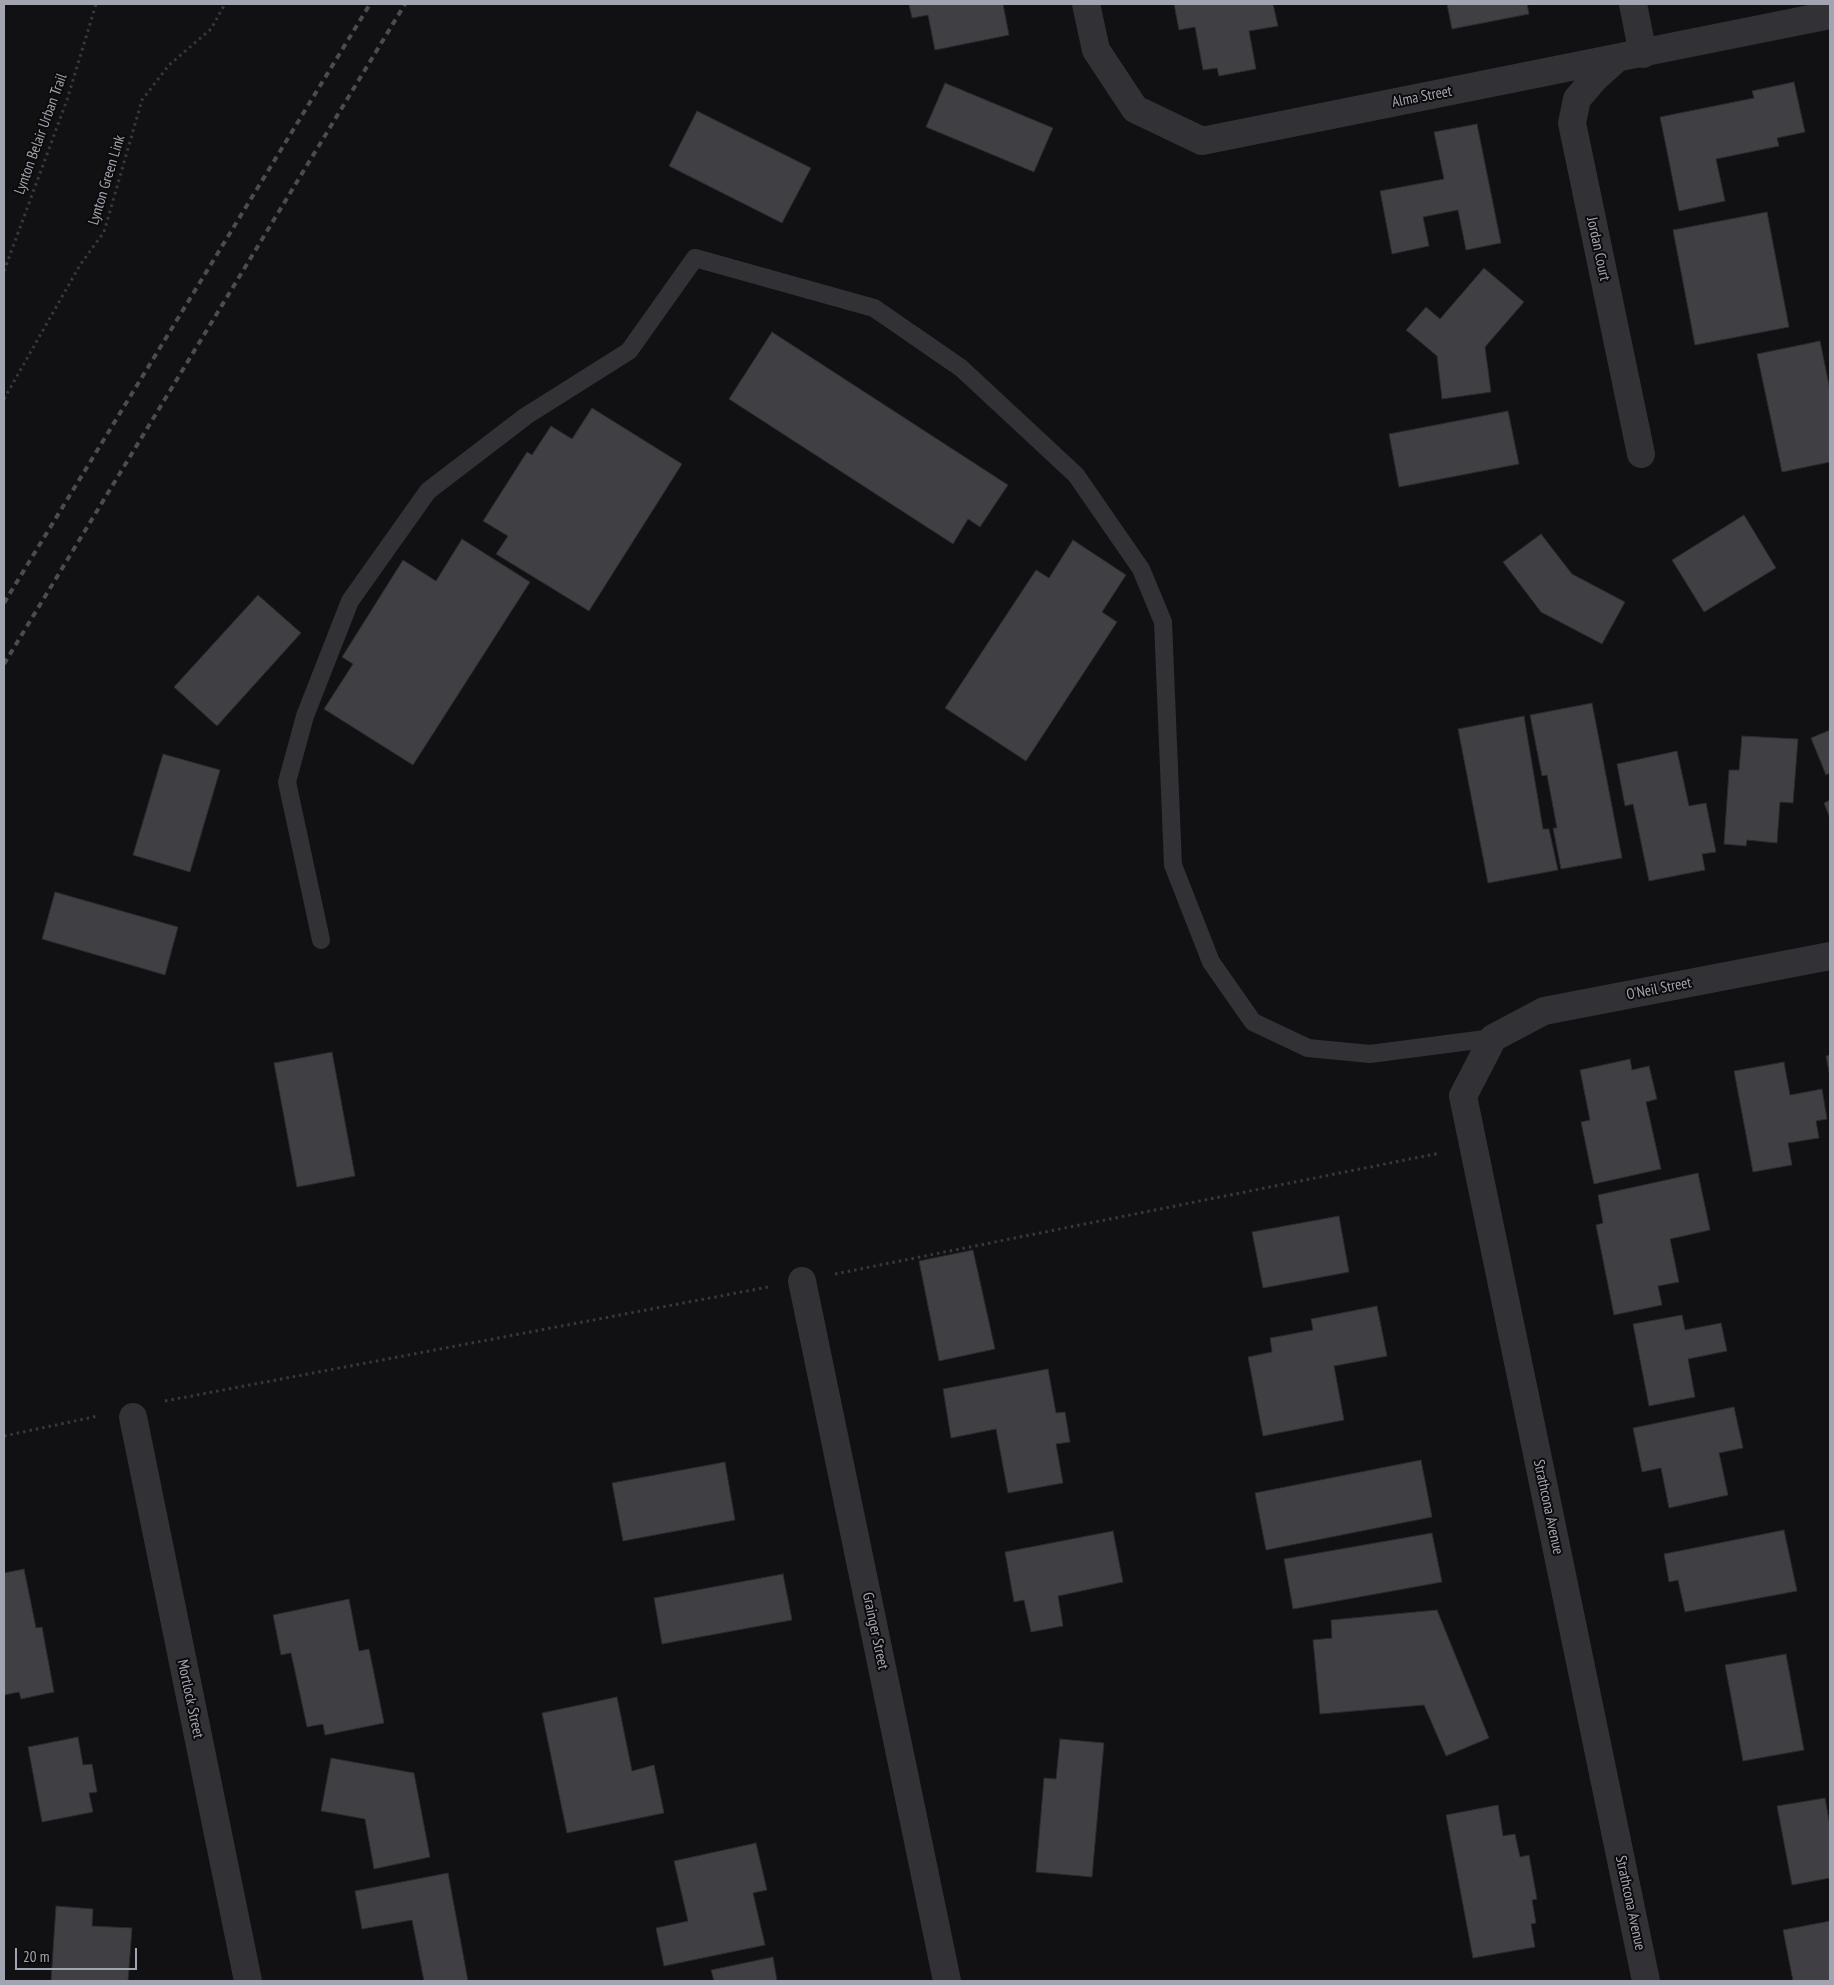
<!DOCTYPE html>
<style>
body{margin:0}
#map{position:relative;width:1834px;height:1985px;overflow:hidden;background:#111012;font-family:"PT Sans Narrow",sans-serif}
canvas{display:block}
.frame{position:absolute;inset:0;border:5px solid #a3a4b1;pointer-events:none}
.scale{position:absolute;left:15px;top:1948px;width:122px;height:22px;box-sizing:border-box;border:2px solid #a3a4b1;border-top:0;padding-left:6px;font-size:15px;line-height:18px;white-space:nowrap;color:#a3a4b1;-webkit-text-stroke:4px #0c0b0c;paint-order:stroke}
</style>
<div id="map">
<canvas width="1834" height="1985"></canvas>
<div class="frame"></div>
<div class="scale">20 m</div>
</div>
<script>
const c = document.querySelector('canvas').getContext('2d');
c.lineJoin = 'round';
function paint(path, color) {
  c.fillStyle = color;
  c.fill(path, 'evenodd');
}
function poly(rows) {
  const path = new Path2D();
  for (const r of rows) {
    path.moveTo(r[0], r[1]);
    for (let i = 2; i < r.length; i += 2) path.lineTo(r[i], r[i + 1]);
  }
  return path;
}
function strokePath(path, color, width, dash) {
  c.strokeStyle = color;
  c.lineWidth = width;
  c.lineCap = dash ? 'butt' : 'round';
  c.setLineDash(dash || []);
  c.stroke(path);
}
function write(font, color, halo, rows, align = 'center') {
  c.font = font + ' "PT Sans Narrow",sans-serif';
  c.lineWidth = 4;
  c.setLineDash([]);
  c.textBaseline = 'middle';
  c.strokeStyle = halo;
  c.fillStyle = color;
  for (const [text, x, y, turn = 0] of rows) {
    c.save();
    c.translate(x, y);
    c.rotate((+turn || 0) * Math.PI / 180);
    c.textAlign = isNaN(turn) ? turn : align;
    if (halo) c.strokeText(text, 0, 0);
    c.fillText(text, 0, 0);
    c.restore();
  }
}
const building = poly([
 [909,4,1003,4,1009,35,935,50,928,15,912,18,909,4],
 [1174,4,1273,4,1278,26,1249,31,1256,69,1219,76,1217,68,1203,70,1195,27,1179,30,1174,4],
 [1447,4,1527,4,1529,14,1452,29,1447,4],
 [1794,82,1805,132,1777,138,1779,146,1716,159,1725,201,1679,211,1660,117,1754,98,1752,91,1794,82],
 [945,83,1053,128,1034,172,926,127,945,83],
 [697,111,811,168,782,223,669,166,697,111],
 [1477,124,1501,243,1466,250,1458,210,1423,217,1429,246,1392,254,1380,191,1444,179,1434,132,1477,124],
 [1767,212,1789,327,1695,345,1673,230,1767,212],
 [1484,268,1524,302,1485,347,1491,392,1442,399,1437,356,1406,330,1426,307,1440,319,1484,268],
 [772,332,1008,485,980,527,968,519,953,544,729,399,772,332],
 [1820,341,1830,390,1830,462,1782,472,1757,354,1820,341],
 [592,408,682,464,589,611,496,554,508,536,483,521,527,452,532,455,551,426,572,439,592,408],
 [1508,411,1519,464,1399,487,1389,434,1508,411],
 [1744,515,1776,568,1704,612,1672,560,1744,515],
 [1541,534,1572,574,1625,602,1602,644,1541,612,1503,562,1541,534],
 [462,539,530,582,413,765,324,709,353,664,342,657,403,560,436,581,462,539],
 [1073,540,1126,575,1102,612,1117,622,1026,761,945,708,1036,570,1049,578,1073,540],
 [258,595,301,633,217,726,174,687,258,595],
 [1592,703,1622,858,1561,869,1553,828,1557,828,1547,775,1542,776,1530,715,1592,703],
 [1524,716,1543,829,1549,829,1558,870,1488,883,1458,729,1524,716],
 [1830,730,1830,773,1826,775,1811,738,1830,730],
 [1742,736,1798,739,1793,803,1780,802,1777,843,1747,840,1746,846,1724,844,1729,770,1739,770,1742,736],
 [1677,751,1689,806,1706,803,1716,852,1702,854,1705,870,1649,881,1633,804,1625,806,1617,764,1677,751],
 [163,754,220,770,190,872,133,855,163,754],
 [1830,800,1830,818,1824,803,1830,800],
 [55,892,178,927,165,975,42,939,55,892],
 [332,1052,355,1176,297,1187,274,1063,332,1052],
 [1830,1055,1830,1077,1826,1056,1830,1055],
 [1630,1059,1632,1070,1649,1066,1657,1099,1646,1102,1661,1169,1594,1184,1581,1122,1590,1120,1580,1070,1630,1059],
 [1784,1062,1790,1095,1822,1089,1827,1119,1816,1121,1819,1138,1788,1143,1792,1165,1753,1172,1734,1071,1784,1062],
 [1698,1173,1710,1230,1670,1239,1679,1282,1658,1286,1662,1305,1614,1315,1596,1225,1603,1223,1598,1195,1698,1173],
 [1339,1216,1349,1272,1263,1288,1252,1232,1339,1216],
 [973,1250,995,1349,939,1361,919,1261,973,1250],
 [1377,1306,1387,1356,1334,1366,1344,1420,1263,1436,1248,1357,1272,1352,1270,1338,1313,1330,1311,1319,1377,1306],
 [1682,1315,1685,1330,1721,1323,1727,1351,1688,1359,1695,1397,1649,1406,1633,1324,1682,1315],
 [1048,1369,1056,1413,1065,1412,1070,1442,1056,1444,1063,1483,1008,1493,996,1429,951,1438,943,1389,1048,1369],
 [1734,1407,1743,1448,1719,1453,1728,1495,1669,1508,1661,1468,1642,1472,1633,1428,1734,1407],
 [1421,1460,1432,1517,1266,1550,1255,1493,1421,1460],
 [725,1462,735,1520,623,1541,612,1483,725,1462],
 [1784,1530,1797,1591,1685,1612,1678,1580,1669,1582,1664,1554,1784,1530],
 [1113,1531,1123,1582,1058,1596,1063,1626,1031,1632,1024,1600,1014,1602,1005,1552,1113,1531],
 [1432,1533,1442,1582,1293,1609,1284,1559,1432,1533],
 [24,1569,36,1628,42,1627,54,1692,21,1699,19,1692,4,1695,4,1573,24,1569],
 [783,1574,792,1620,662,1644,654,1598,783,1574],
 [349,1599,359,1651,369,1649,384,1723,325,1735,323,1724,307,1727,291,1653,281,1655,273,1615,349,1599],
 [1437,1610,1489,1738,1446,1756,1424,1705,1320,1714,1313,1640,1332,1638,1331,1620,1437,1610],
 [1786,1654,1804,1750,1743,1761,1725,1665,1786,1654],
 [617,1697,632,1771,654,1765,664,1813,567,1833,542,1713,617,1697],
 [78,1737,83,1765,92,1764,97,1792,89,1793,93,1812,42,1822,28,1747,78,1737],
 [1060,1739,1104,1743,1092,1877,1036,1872,1044,1778,1056,1779,1060,1739],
 [331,1758,414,1773,430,1857,374,1869,365,1819,321,1811,331,1758],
 [1825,1798,1830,1826,1830,1878,1792,1885,1777,1806,1825,1798],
 [1498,1805,1503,1836,1515,1834,1520,1857,1529,1855,1537,1899,1532,1900,1536,1923,1531,1924,1535,1947,1473,1958,1446,1815,1498,1805],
 [756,1843,767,1890,753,1893,765,1945,664,1966,656,1928,688,1921,674,1861,756,1843],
 [448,1873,468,1981,424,1981,412,1920,362,1929,355,1891,448,1873],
 [56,1906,93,1909,92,1926,132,1928,128,1981,51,1981,56,1906],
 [1830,1921,1830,1981,1793,1981,1783,1930,1830,1921],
 [773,1957,777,1981,714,1981,711,1970,773,1957]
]);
const path = poly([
 [4,271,67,100,96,4],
 [4,399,80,265,104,232,142,100,169,65,211,29,225,4],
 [835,1274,1440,1153],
 [165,1401,768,1287],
 [4,1436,98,1416]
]);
const service = poly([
 [321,940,287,782,305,716,350,601,428,491,526,416,629,351,695,258,874,308,961,368,1076,475,1141,569,1163,622,1173,865,1211,962,1253,1022,1308,1048,1370,1054,1493,1038]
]);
const minor = poly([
 [1086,4,1096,50,1135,109,1202,141,1830,15],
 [1633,4,1643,54],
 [1616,59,1595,78,1577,99,1572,123,1641,454],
 [802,1281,947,1981],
 [133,1417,248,1981],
 [1646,1981,1463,1096,1493,1038,1544,1011,1830,956]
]);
const rail = poly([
 [4,603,370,4],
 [4,664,405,4]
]);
const streetNames = [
 ["Alma Street",1422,97,-11],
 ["Lynton Belair Urban Trail",41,134,-70],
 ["Lynton Green Link",107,180,-73],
 ["Jordan Court",1598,249,78],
 ["O'Neil Street",1659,989,-11],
 ["Strathcona Avenue",1548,1507,78],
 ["Grainger Street",875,1631,78],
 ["Mortlock Street",190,1699,78],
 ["Strathcona Avenue",1630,1903,78]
];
paint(building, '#403f44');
strokePath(building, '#2b2a2d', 1);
strokePath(path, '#38383d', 3, [2.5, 4]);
strokePath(service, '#323236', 18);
strokePath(minor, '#323236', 28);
strokePath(rail, '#4b4b51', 4, [6, 5]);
write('15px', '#a3a4b1', '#0c0b0c', streetNames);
</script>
